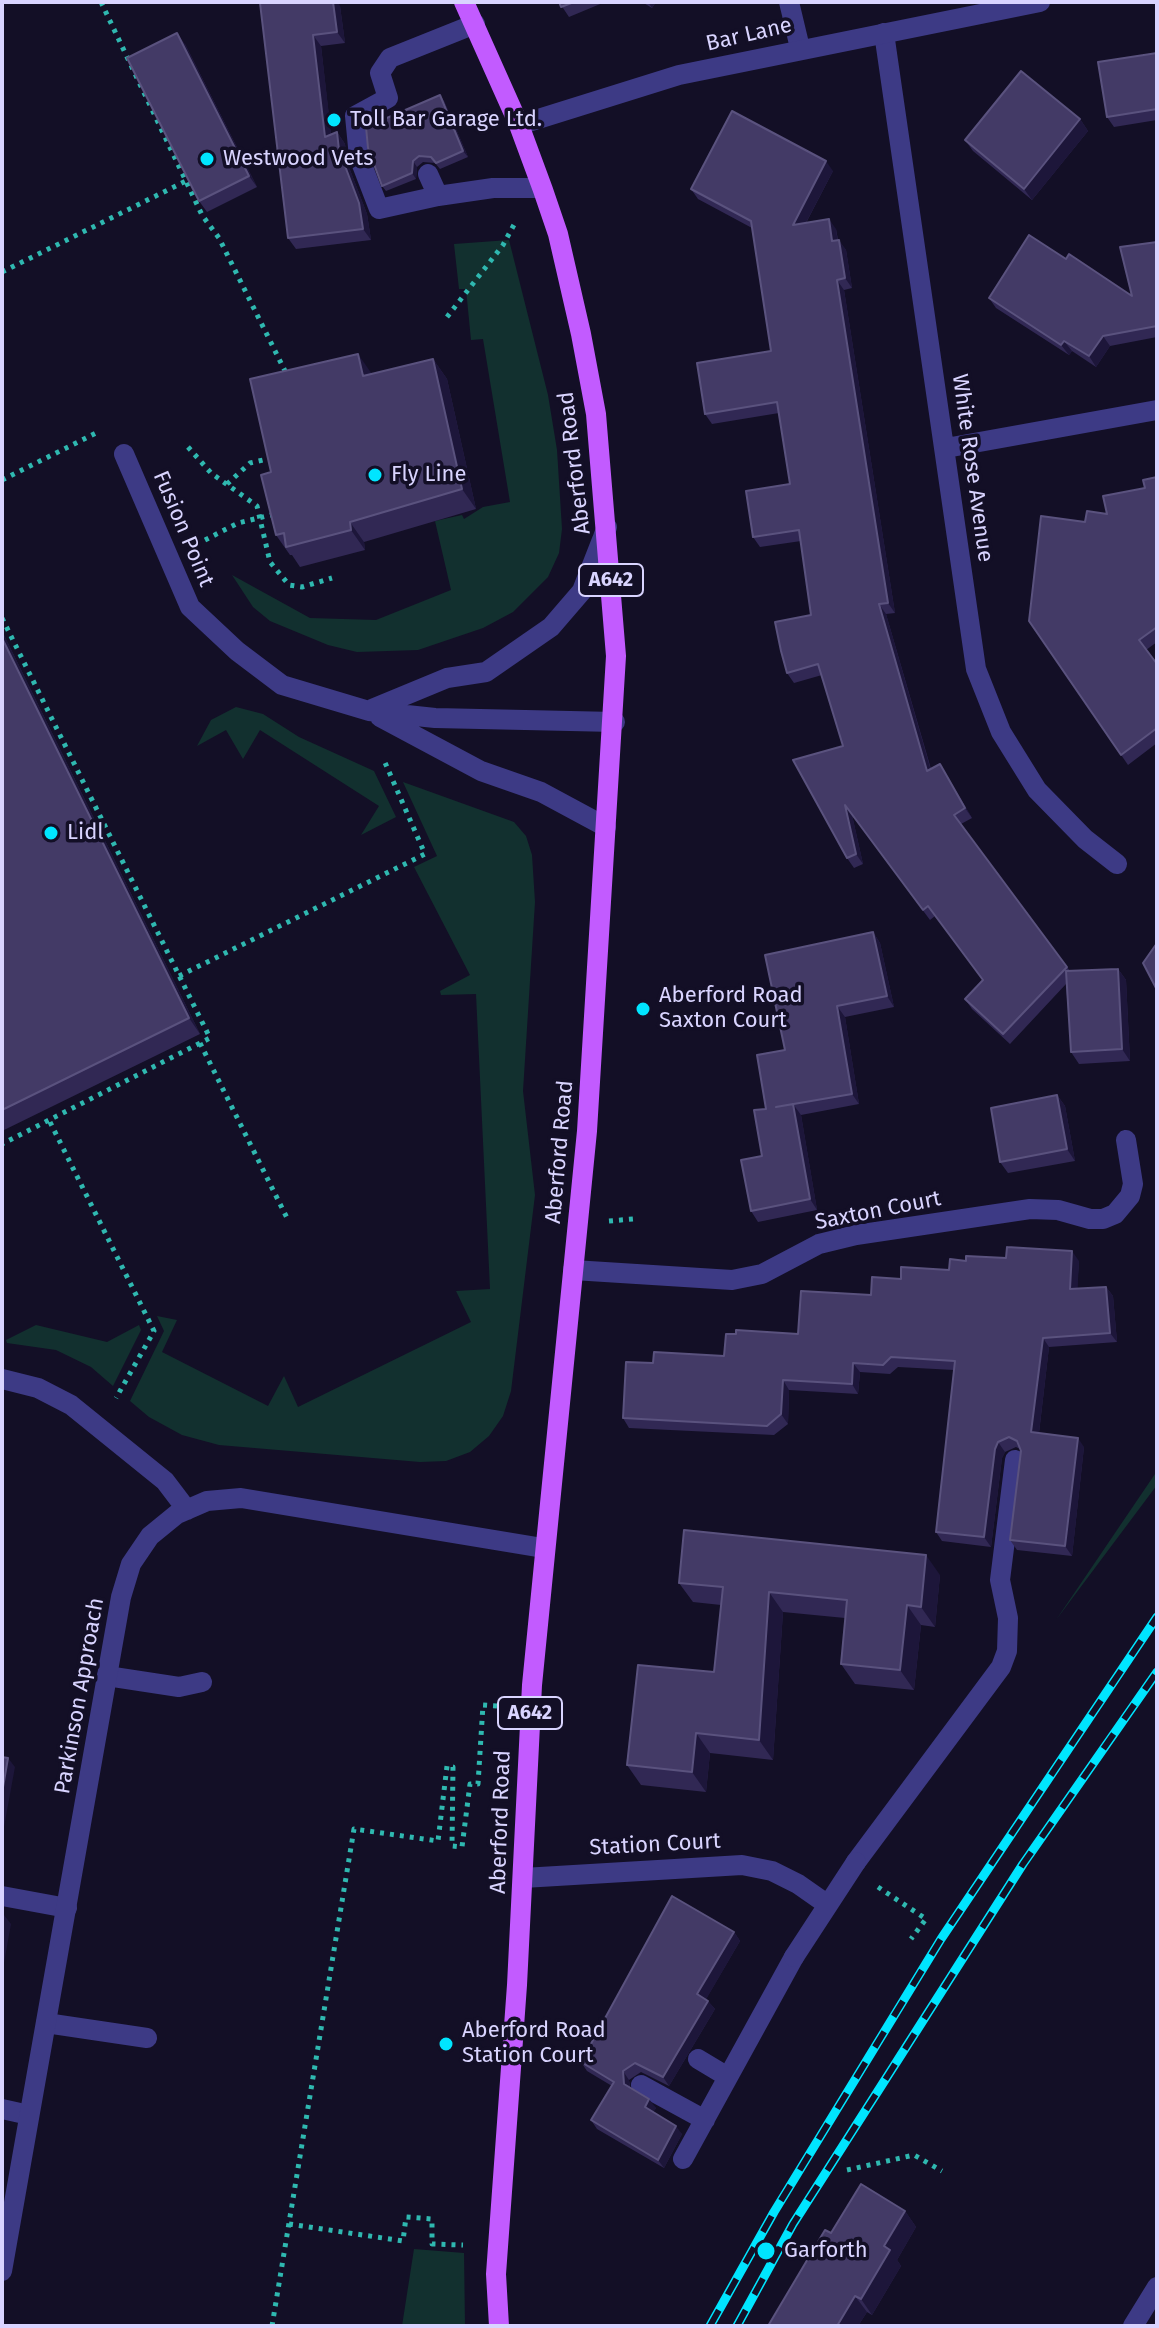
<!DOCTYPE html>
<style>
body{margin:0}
#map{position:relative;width:1159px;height:2328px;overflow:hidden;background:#130f26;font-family:"Fira Sans",sans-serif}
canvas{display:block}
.frame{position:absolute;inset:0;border:4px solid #d9d4ff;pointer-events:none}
</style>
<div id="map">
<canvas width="1159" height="2328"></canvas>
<div class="frame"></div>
</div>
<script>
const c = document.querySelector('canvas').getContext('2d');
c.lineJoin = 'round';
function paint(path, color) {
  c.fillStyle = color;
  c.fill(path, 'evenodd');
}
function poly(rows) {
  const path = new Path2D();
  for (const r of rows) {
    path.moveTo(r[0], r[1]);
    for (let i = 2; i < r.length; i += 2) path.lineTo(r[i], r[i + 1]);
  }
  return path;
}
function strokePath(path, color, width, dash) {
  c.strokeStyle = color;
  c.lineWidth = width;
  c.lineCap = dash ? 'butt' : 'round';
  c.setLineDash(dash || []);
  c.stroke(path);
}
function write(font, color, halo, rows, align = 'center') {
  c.font = font + ' "Fira Sans",sans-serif';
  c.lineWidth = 7;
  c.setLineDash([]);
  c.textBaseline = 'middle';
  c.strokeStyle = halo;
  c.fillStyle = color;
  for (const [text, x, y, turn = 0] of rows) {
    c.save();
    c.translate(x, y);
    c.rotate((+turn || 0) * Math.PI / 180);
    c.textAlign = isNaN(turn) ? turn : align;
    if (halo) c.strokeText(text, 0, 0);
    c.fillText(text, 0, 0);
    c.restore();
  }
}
const green = poly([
 [509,240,548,395,557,450,562,529,559,553,548,577,513,612,483,628,418,650,357,652,328,645,270,621,253,607,232,575,310,618,376,620,451,590,435,521,462,515,464,519,483,507,510,502,483,339,471,340,466,289,459,289,454,244],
 [236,707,263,714,299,737,374,771,396,817,361,835,379,806,260,730,243,759,226,730,197,746,211,720],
 [403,782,514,822,526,836,532,855,535,902,523,1091,535,1195,511,1391,503,1416,489,1436,470,1452,446,1461,420,1462,219,1445,182,1435,149,1417,130,1401,164,1331,157,1316,177,1320,162,1352,268,1406,284,1376,298,1407,471,1322,456,1291,490,1289,476,994,441,995,440,991,470,975,414,867,437,856],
 [36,1325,107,1342,139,1325,141,1330,113,1386,91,1367,56,1350,7,1343,6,1340],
 [1157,1471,1157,1485,1056,1620],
 [414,2249,464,2253,465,2326,402,2326]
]);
const path = poly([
 [101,2,202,215,219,238,285,371],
 [2,272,186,181],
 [447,317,503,245,516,221],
 [188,447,211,473,257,506,270,562,289,585,302,587,332,578],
 [2,480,98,432],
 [227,484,250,463,272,458],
 [205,540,238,523,275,514],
 [2,618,210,1038,2,1144],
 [179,976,425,854,383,758],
 [200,1043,288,1220],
 [50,1122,154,1331,116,1398],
 [609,1221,633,1219],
 [878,1887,926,1919,911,1939],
 [847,2170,914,2155,942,2171],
 [289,2224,403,2241,406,2217,432,2219,432,2244,463,2245],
 [272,2326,354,1829,438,1841,447,1766,453,1767,452,1846,462,1847,470,1784,478,1784,483,1705,497,1706]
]);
const service = poly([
 [428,174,438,196,493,188,541,188],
 [438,196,379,209,359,157,355,116,388,98,380,73,390,58,475,24],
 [124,454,190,607,237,651,282,685,369,711,435,718,615,722],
 [372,709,447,678,486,672,551,627,582,591,607,527],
 [380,717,481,771,541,792,606,827],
 [107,1676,179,1687,202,1682],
 [856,1862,1001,1667,1007,1651,1008,1618,1000,1580,1015,1460],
 [2,1896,67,1908],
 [46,2023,147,2038],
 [698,2059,728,2077],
 [641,2085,705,2120],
 [2,2109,29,2115],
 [683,2159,794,1957],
 [1133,2326,1157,2287]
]);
const minor = poly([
 [789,2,800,48],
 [884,33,976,669,1001,732,1037,790,1085,839,1117,864],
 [946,448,1157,410],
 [573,1270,732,1280,762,1274,819,1244,856,1235,1030,1209,1058,1210,1090,1219,1103,1219,1115,1214,1130,1196,1133,1184,1126,1140],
 [2,1379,38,1388,71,1405,165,1481,187,1510],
 [523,1878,742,1865,772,1871,798,1884,828,1905],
 [794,1957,856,1862],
 [2,2271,121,1597,131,1564,150,1536,177,1514,207,1501,241,1498,543,1548]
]);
const tertiary = poly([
 [519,125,679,75,1040,2]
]);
const primary = poly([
 [464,2,519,125,543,190,558,234,581,334,596,414,616,656,587,1131,532,1685,517,1985,496,2274,499,2326]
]);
const rail = poly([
 [710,2326,774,2212,941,1939,1157,1617],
 [737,2326,793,2224,1023,1864,1157,1672]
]);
const wall = poly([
 [559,2,605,2,569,17],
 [642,2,656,2,652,8],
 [260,3,340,6,345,43,321,46,331,135,337,132,345,144,347,162,367,214,371,240,296,249,288,238],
 [185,44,257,187,207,212,199,201],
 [1157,53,1157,120,1114,127,1107,117],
 [440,95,444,101,468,157,440,169,435,163,423,162,417,167,416,179,386,191,382,186],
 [1080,119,1088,131,1032,200,973,151,965,140],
 [833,171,806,223,836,229,838,240,846,250,852,288,844,290,895,613,886,614,931,769,940,764,946,774,972,818,961,824,1070,971,1118,969,1126,980,1130,1061,1079,1064,1071,1052,1066,984,1010,1044,972,1009,965,999,983,980,935,916,930,920,852,815,863,864,854,868,847,858,843,746,822,675,794,683,787,673,811,615,801,541,760,547,753,537,790,484,779,413,712,424,705,414,771,351,752,228,698,199,691,189],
 [1157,242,1157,337,1110,346,1096,367,1072,351,1069,355,996,308,989,298,1066,259,1132,296],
 [433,359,447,379,476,509,364,542,365,550,300,567,292,555,290,555,276,535,271,472,372,374],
 [1157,477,1157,642,1146,650,1157,664,1157,743,1128,765,1029,621,1085,522,1107,514,1145,488],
 [2,631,200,1034,2,1131],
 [873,932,880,943,894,1007,845,1017,859,1104,801,1115,817,1210,758,1222,751,1211,762,1156,766,1109,785,1050],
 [1057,1095,1065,1106,1075,1161,1008,1173,1000,1162],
 [1006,1258,1079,1261,1077,1289,1106,1287,1113,1296,1117,1342,1049,1347,1039,1433,1084,1447,1072,1556,1017,1550,1010,1540,1021,1451,1020,1449,1016,1447,1005,1452,1002,1458,991,1547,942,1541,936,1532,954,1370,898,1367,890,1374,860,1372,858,1394,789,1390,788,1424,774,1435,629,1428,623,1418,653,1363,724,1356,798,1334,901,1279,949,1270,966,1261],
 [940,1575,935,1627,921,1625,914,1690,855,1684,841,1664,845,1618,783,1612,773,1760,710,1753,706,1792,641,1785,627,1765,714,1672,721,1605,693,1602,679,1583],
 [734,1932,740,1941,706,1999,715,2009,669,2086,641,2072,629,2080,630,2087,656,2108,653,2112,682,2134,664,2168,597,2129,591,2120,612,2086,587,2071,581,2062],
 [905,2211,916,2227,897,2260,901,2266,872,2315,867,2312,858,2326,768,2326,831,2233]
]);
const shadedWall = poly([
 [333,2,338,2,340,6,345,43,337,32],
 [648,2,656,2,652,8],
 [177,33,185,44,257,187,249,176],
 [313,35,321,46,333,149,325,137],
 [440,95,444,101,468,157,463,151],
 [1080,119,1088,131,1032,200,1024,189],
 [337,132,345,144,347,162,367,214,371,240,363,229,339,150],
 [413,161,417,167,416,179,412,173],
 [826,161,833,171,800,234,793,225],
 [829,219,836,229,839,251,832,241],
 [839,240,846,250,852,288,845,278],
 [837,280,844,290,895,613,888,603],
 [1103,336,1110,346,1096,367,1089,356],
 [1064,341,1072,351,1069,355,1061,345],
 [358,354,372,374,363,376],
 [433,359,447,379,476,509,462,489],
 [350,522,364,542,365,550,351,530],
 [879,604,886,614,934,781,927,771],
 [2,631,200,1034,189,1018,2,638],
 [940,764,946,774,972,818,965,808],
 [845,805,852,815,863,864,856,854],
 [873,932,880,943,894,1007,887,996],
 [1118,969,1126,980,1130,1061,1122,1049],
 [837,1006,845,1017,859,1104,852,1094],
 [1057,1095,1065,1106,1075,1161,1067,1149],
 [793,1104,801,1115,817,1210,810,1199],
 [1072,1251,1079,1261,1077,1299,1070,1289],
 [1106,1287,1113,1296,1117,1342,1110,1333],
 [1043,1338,1049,1347,1038,1441,1031,1432],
 [853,1363,860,1372,858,1394,852,1384],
 [783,1380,789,1390,788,1424,781,1414],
 [1078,1438,1084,1447,1072,1556,1065,1546],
 [998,1442,1005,1452,1002,1458,991,1547,984,1537,995,1449],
 [926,1555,940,1575,935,1627,921,1607],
 [769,1592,783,1612,773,1760,759,1740],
 [907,1605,921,1625,914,1690,900,1670],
 [696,1733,710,1753,706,1792,692,1772],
 [8,1758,15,1767,2,1838,2,1793],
 [4,1915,11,1924,2,1974,2,1929],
 [734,1932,740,1941,704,2003,697,1994],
 [708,2001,715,2009,669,2086,663,2077],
 [623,2071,629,2080,630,2092,624,2084],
 [649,2099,656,2108,651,2116,645,2107],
 [676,2126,682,2134,664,2168,658,2160],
 [905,2211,916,2227,897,2260,901,2266,872,2315,861,2299,884,2246],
 [855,2296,867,2312,858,2326,837,2326]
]);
const building = poly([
 [270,2,333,2,337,32,313,35,325,137,337,132,339,150,359,203,363,229,288,238,260,3,270,2],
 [559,2,574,2,561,7,559,2],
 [177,33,249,176,199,201,127,58,177,33],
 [1157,53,1157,109,1107,117,1098,62,1157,53],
 [1021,71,1080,119,1024,189,965,140,1021,71],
 [440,95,463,151,436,163,431,157,419,156,413,161,412,173,382,186,368,148,366,127,440,95],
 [732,111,826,161,793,225,829,219,832,241,839,240,845,278,837,280,888,603,879,604,927,771,940,764,965,808,954,815,1067,967,1003,1034,965,999,983,980,928,906,923,910,845,805,856,854,847,858,793,760,843,746,818,664,787,673,781,651,775,622,811,615,799,530,753,537,746,491,790,484,777,402,705,414,697,363,771,351,751,221,691,189,732,111],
 [1029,235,1066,259,1069,254,1132,296,1120,247,1157,242,1157,326,1103,336,1089,356,1064,341,1061,345,989,298,1029,235],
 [358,354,363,376,433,359,462,489,350,522,351,530,286,547,284,533,276,535,261,475,271,472,250,379,358,354],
 [1157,477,1157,627,1139,640,1157,664,1157,728,1121,755,1029,621,1041,516,1085,522,1087,511,1107,514,1103,496,1145,488,1143,480,1157,477],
 [2,638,189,1018,2,1110,2,638],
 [873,932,887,996,837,1006,852,1094,776,1107,793,1104,810,1199,751,1211,741,1160,762,1156,754,1110,766,1109,757,1055,785,1050,765,955,873,932],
 [1157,943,1157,990,1143,963,1157,943],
 [1118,969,1122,1049,1071,1052,1066,971,1118,969],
 [1057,1095,1067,1149,1000,1162,991,1108,1057,1095],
 [1007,1247,1072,1251,1070,1289,1106,1287,1110,1333,1043,1338,1031,1432,1078,1438,1065,1546,1010,1540,1021,1451,1017,1441,1009,1437,998,1442,995,1449,984,1537,936,1532,955,1361,891,1357,883,1365,853,1363,852,1384,783,1380,781,1414,767,1426,623,1418,626,1362,653,1363,654,1352,724,1356,726,1334,736,1334,736,1330,798,1334,801,1291,871,1295,872,1277,901,1279,901,1267,949,1270,950,1259,966,1261,966,1256,1006,1258,1007,1247],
 [684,1530,926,1555,921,1607,907,1605,900,1670,841,1664,847,1600,769,1592,759,1740,696,1733,692,1772,627,1765,638,1665,714,1672,723,1587,679,1583,684,1530],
 [2,1757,8,1758,2,1793,2,1757],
 [672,1896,734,1932,697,1994,708,2001,663,2077,635,2063,623,2071,624,2084,649,2099,645,2107,676,2126,658,2160,591,2120,614,2082,581,2062,672,1896],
 [861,2184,905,2211,884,2246,890,2250,861,2299,855,2296,837,2326,768,2326,825,2230,831,2233,861,2184]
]);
const markers = [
 [334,120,8,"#00e5ff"],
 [207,159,8,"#00e5ff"],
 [375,475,8,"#00e5ff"],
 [51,833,8,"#00e5ff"],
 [643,1009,8,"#00e5ff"],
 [446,2044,8,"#00e5ff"],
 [766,2251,10,"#00e5ff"]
];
const shields = [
 [611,580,64],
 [530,1713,64]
];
const shieldNames = [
 ["A642",611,580],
 ["A642",530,1713]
];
const streetNames = [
 ["Bar Lane",749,35,-13],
 ["Aberford Road",575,463,-97],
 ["White Rose Avenue",972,468,82],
 ["Fusion Point",183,529,67],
 ["Aberford Road",560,1152,-85],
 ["Saxton Court",878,1211,-11],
 ["Parkinson Approach",80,1696,-80],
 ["Aberford Road",501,1822,-88],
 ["Station Court",655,1845,-3]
];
const poiNames = [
 ["Toll Bar Garage Ltd.",350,120],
 ["Westwood Vets",223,159],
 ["Fly Line",391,475],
 ["Lidl",67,833],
 ["Aberford Road",659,996],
 ["Saxton Court",659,1021],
 ["Aberford Road",462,2031],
 ["Station Court",462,2056],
 ["Garforth",784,2251]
];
paint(green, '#12302f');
strokePath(path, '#2fb8b0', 5, [4, 6]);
strokePath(service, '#3d3a85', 20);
strokePath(minor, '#3d3a85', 20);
strokePath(tertiary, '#3d3a85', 20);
strokePath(primary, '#c25bff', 20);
strokePath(rail, '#00e5ff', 9);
strokePath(rail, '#130f26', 6, [18]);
paint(wall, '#312854');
paint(shadedWall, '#1d163a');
paint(building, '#433a66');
strokePath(building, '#5a527e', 2);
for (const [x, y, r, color] of markers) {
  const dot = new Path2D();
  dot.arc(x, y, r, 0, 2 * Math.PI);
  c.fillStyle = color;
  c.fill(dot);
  strokePath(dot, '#130f26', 3);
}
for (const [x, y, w] of shields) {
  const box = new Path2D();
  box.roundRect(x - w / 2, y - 16, w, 32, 6);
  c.fillStyle = '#130f26';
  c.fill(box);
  strokePath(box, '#d9d4ff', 2);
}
write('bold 20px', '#d9d4ff', null, shieldNames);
write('22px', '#d9d4ff', '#130f26', streetNames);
write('22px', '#d9d4ff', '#130f26', poiNames, 'left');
</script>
